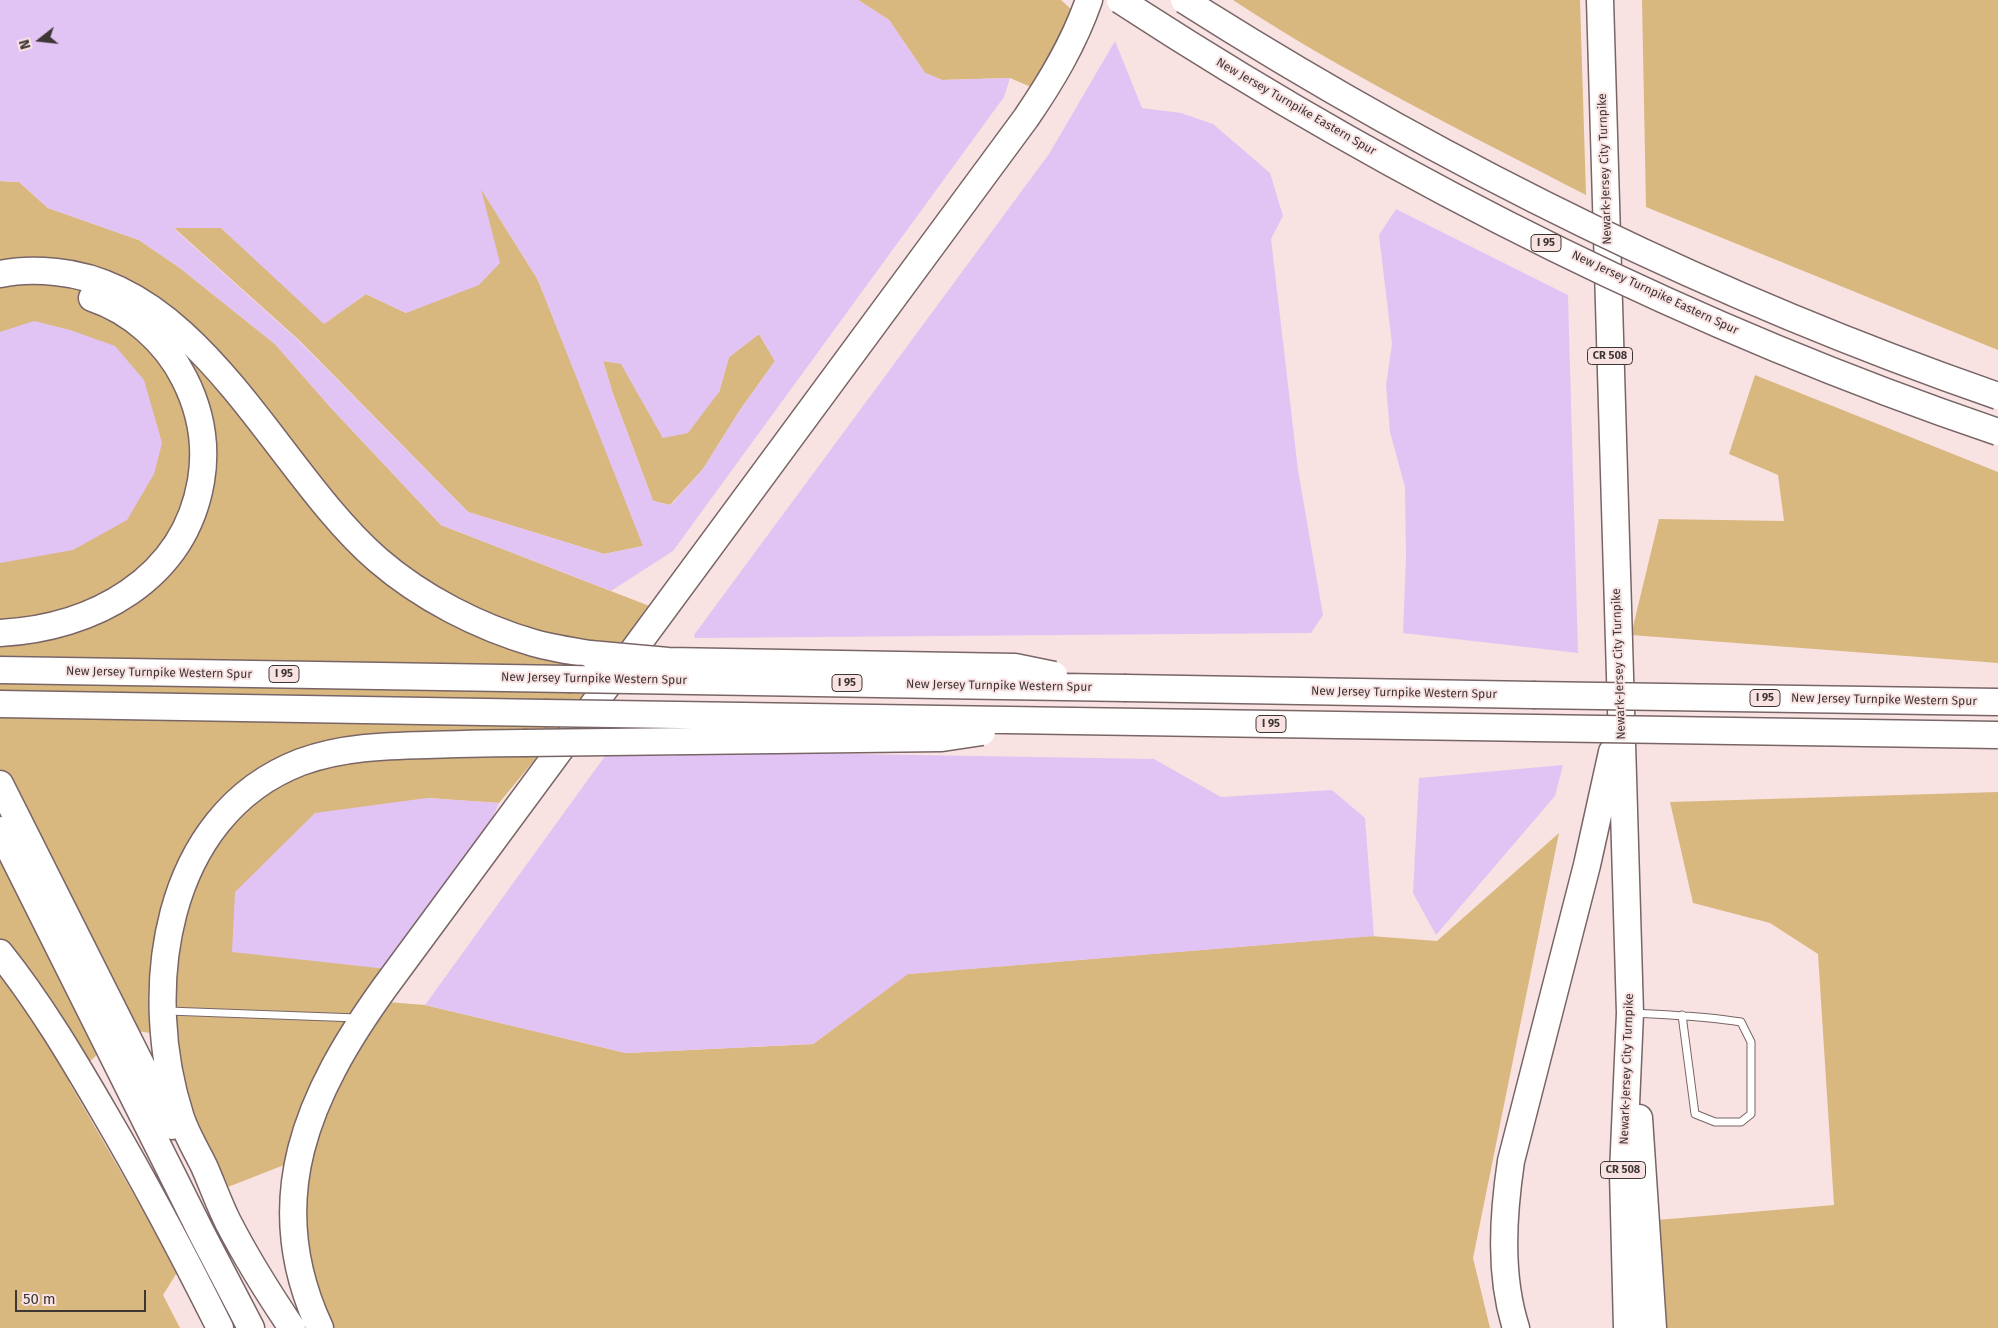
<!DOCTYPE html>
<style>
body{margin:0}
#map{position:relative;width:1998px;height:1328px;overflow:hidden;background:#f9e2e2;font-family:"Fira Sans",sans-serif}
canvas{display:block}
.north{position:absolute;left:15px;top:15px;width:50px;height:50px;-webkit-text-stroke:4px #f9e2e2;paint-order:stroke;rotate:254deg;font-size:14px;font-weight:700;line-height:20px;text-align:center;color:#3e3535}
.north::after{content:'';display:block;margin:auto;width:18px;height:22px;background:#3e3535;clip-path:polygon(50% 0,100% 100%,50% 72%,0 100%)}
.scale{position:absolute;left:15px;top:1290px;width:131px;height:22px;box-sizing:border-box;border:2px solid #3e3535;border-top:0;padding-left:6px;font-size:15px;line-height:18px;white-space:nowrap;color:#3e3535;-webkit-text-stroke:4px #f9e2e2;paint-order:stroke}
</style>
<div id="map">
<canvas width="1998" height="1328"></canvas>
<div class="north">N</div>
<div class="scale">50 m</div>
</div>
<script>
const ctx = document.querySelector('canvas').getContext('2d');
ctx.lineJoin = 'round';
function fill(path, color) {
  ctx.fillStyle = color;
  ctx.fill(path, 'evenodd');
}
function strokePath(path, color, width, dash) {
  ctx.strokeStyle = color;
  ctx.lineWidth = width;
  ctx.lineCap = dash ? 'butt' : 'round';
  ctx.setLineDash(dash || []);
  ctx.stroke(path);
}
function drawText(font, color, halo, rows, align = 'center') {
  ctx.font = font + ' "Fira Sans",sans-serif';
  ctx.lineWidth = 4;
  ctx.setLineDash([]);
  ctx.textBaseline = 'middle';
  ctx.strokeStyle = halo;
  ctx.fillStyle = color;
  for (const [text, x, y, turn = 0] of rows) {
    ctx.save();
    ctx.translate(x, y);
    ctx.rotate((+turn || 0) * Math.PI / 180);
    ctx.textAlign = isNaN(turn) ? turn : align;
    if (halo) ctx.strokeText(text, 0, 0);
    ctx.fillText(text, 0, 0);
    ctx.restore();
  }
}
fill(new Path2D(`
 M858,0H1061L1072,10L1052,57L1031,87L1010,78L942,80L925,73L889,20Z
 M1233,0H1580L1586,195C1466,133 1345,74 1233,0Z
 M1642,0H1998V350L1646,207Z
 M0,181L19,182L48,208L139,240L180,268L275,344L332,409L441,525L652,607L532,763L499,803L427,798L387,969L375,1001L425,1005L626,1053L813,1044L907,974L1370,936L1437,941L1559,833L1473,1258L1490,1328H320L313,1313L297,1160L215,1192L164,1035L123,1029L69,1082L178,1271L163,1295L180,1328H0Z
 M480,187L538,280L644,546L604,554L468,512L300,341L173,227L221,228L325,323L366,294L406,313Z
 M759,334L775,361L740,410L703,469L670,505L653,501L613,394L603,361L621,363L663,438L719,392L729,357Z
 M1755,375L1998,472V663L1631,635L1659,519L1784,521L1778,475L1729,454Z
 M1998,792V1328H1665L1645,1221L1834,1205L1818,954L1770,923L1693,903L1670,802Z`), '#d9b880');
fill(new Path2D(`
 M0,0H858L889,20L925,73L942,80L1010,78L1004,97L673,551L611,591L441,525L332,409L275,344L180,268L139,240L48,208L19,182L0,181ZM481,189L538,280L643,546L604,554L468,512L299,341L173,228H221L324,324L366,294L406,313L479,285L500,263ZM759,334L775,361L740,410L703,469L671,505L653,501L613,394L603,361L621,364L663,438L688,433L719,392L729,357Z
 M1115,41L1142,108L1181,113L1213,124L1270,173L1283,216L1271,239L1298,470L1323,615L1311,633L695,638L694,635L1049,154Z
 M1396,209L1568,295L1578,653L1403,633L1406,558L1405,487L1390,432L1386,385L1392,344L1379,235Z
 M34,321L70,330L115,346L144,380L162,443L154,474L127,520L73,550L0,563V332Z
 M678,751L1154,759L1221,797L1332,790L1365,818L1374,936L908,974L813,1044L626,1053L425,1005L605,756H677Z
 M1563,765L1555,796L1436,935L1413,893L1419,778Z
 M427,798L499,803L491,821L387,969L232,952L235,892L315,813Z`), '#e2c4f4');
const lane = new Path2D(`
 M168,1011L357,1018
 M1635,1013C1671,1015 1706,1016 1741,1022L1751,1042V1114L1741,1122H1715L1695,1114L1682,1015`);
const highway = new Path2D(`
 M1600,0L1630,1013L1623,1173L1627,1328
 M0,274C18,270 38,270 56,272C203,286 277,473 378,560C422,598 479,627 534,643C552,648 571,651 590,654
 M0,633C93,628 184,580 201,481C207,445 201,411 184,378C166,342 131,311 92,298
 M0,670L568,679
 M1126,688L1533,695
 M0,704L545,713
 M0,784L172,1126
 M0,830L202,1234L251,1328
 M0,953C40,1003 73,1059 105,1114C146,1184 184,1256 220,1328
 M1639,1118L1653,1328
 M292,1328C269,1294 247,1259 228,1222C219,1204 212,1184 204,1166C196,1150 187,1135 181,1118C140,993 162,815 301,762C342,747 384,746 427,745C459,744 491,743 524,743
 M320,1328C260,1200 308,1094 385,987L1026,118C1052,80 1074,43 1089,0
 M1516,1328C1499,1275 1503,1215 1511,1161L1587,865L1612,752`);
strokePath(lane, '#796566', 9);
strokePath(highway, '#796566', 29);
strokePath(lane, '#fff', 7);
strokePath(highway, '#fff', 26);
const highwayBridge = new Path2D(`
 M1120,0C1393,178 1689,327 1998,432
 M1184,0C1439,162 1712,297 1998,396
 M590,654L668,661L1015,667L1054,675
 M568,679L1126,688
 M1533,695L1998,702
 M545,713L1998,735
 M524,743L942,738L982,732`);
strokePath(highwayBridge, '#796566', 29, []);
strokePath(highwayBridge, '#fff', 26);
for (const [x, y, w] of [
 [1546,243,30],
 [1610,356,45],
 [284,674,30],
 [847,683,30],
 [1765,698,30],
 [1271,724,30],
 [1623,1170,45]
]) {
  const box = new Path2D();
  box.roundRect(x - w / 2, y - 8.5, w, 17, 4);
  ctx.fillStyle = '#f9e2e2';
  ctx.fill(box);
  strokePath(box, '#3e3535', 1);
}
drawText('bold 11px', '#3e3535', null, [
 ["I 95",1546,243],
 ["CR 508",1610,356],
 ["I 95",284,674],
 ["I 95",847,683],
 ["I 95",1765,698],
 ["I 95",1271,724],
 ["CR 508",1623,1170]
]);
drawText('12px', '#3e3535', '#f9e2e2', [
 ["New Jersey Turnpike Eastern Spur",1296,107,30],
 ["Newark-Jersey City Turnpike",1605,169,-92],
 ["New Jersey Turnpike Eastern Spur",1655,293,25],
 ["Newark-Jersey City Turnpike",1619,664,-92],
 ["New Jersey Turnpike Western Spur",159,673,1],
 ["New Jersey Turnpike Western Spur",594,679,1],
 ["New Jersey Turnpike Western Spur",999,686,1],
 ["New Jersey Turnpike Western Spur",1404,693,1],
 ["New Jersey Turnpike Western Spur",1884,700,1],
 ["Newark-Jersey City Turnpike",1627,1069,-88]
]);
</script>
